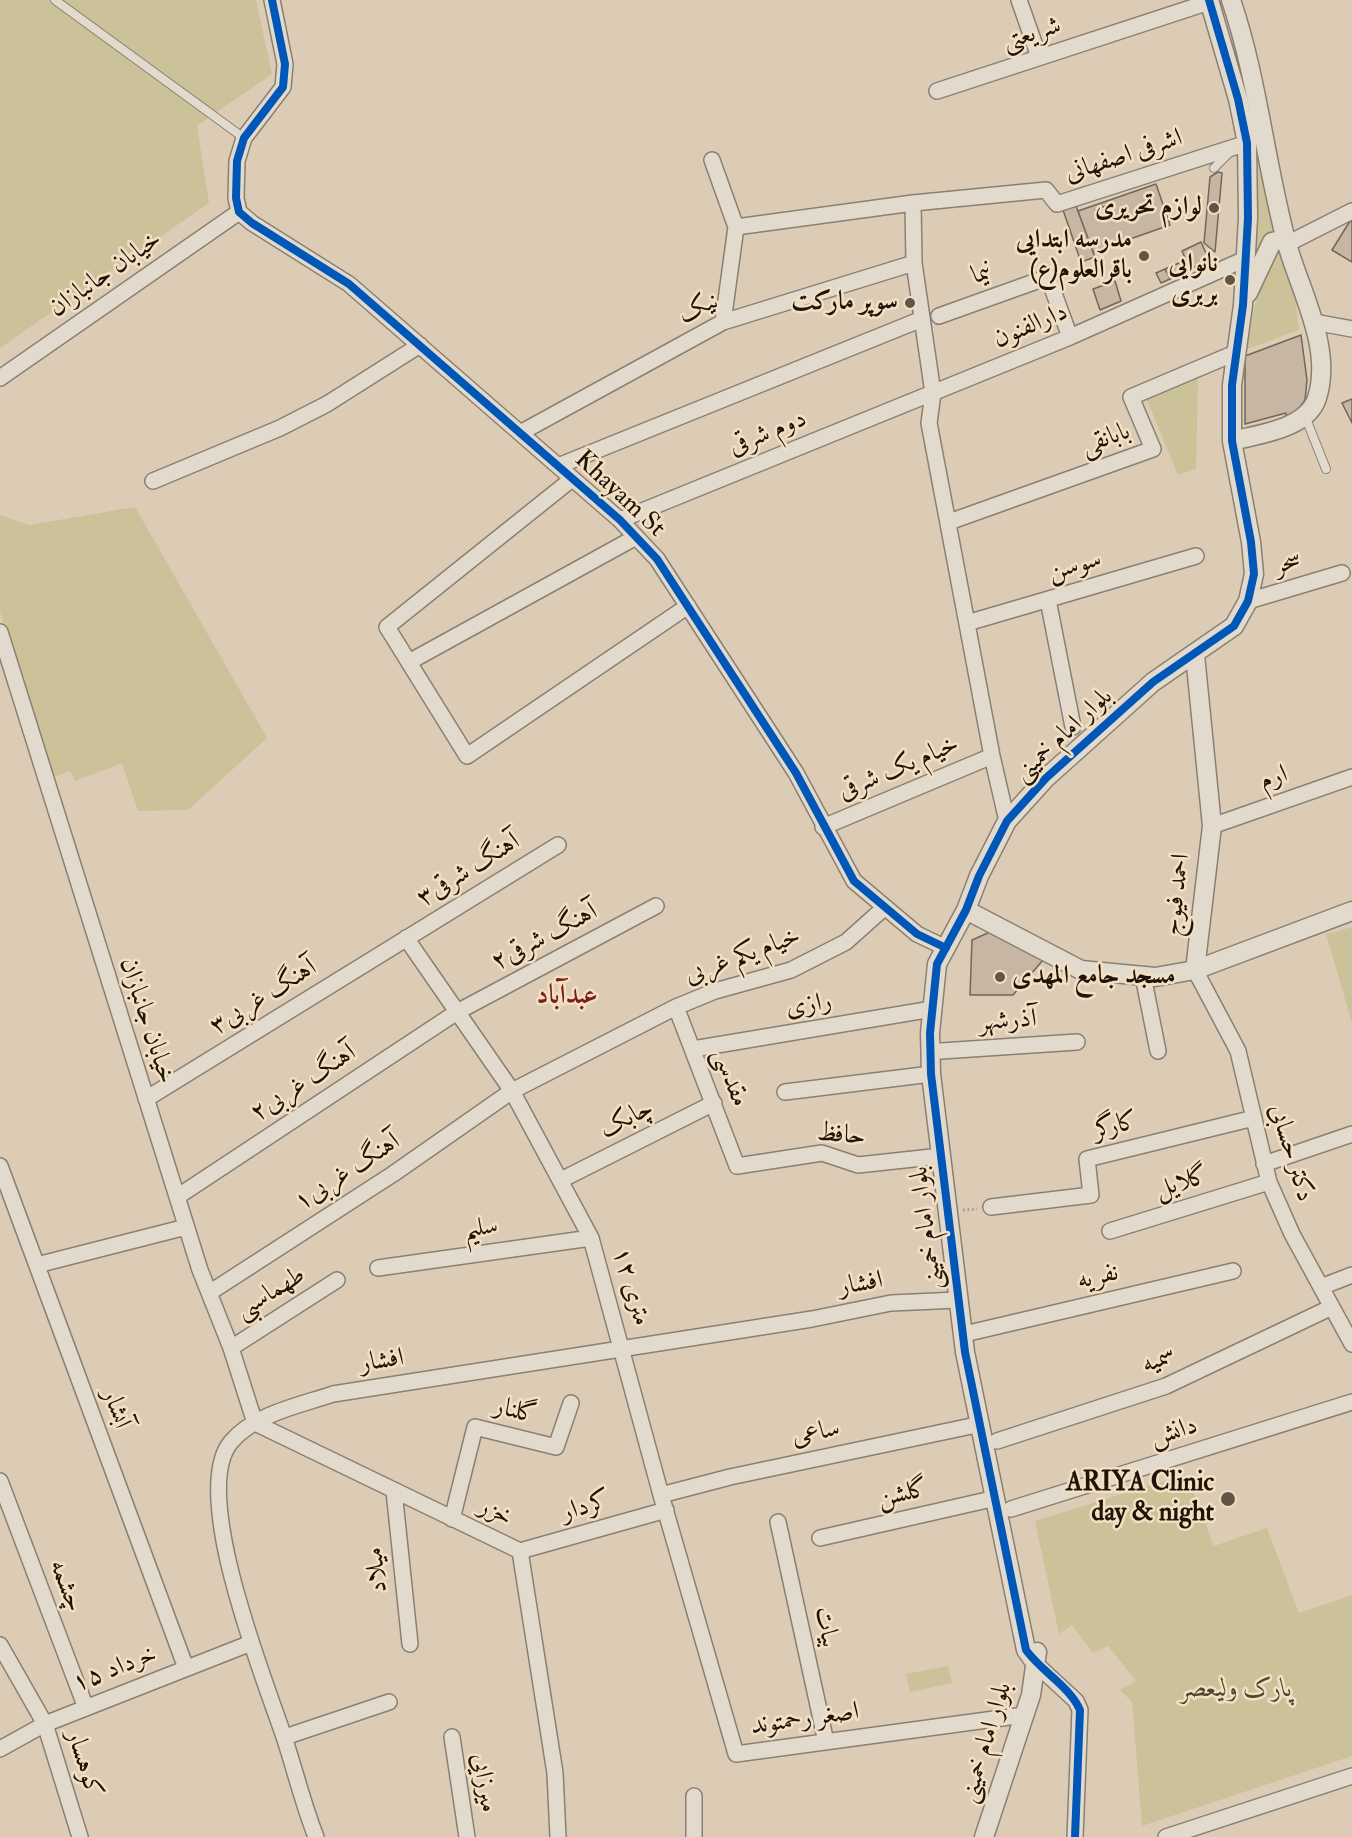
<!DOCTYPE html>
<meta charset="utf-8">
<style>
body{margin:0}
canvas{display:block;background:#ddccb5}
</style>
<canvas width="1352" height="1837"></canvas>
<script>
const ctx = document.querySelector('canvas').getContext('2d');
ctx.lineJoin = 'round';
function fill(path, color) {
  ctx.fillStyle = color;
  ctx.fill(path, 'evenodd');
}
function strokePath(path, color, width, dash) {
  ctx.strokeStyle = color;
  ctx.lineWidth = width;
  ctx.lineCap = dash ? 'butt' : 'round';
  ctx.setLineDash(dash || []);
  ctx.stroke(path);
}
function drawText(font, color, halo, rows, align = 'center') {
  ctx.font = font + ' "IM FELL Double Pica",Amiri,serif';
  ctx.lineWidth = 5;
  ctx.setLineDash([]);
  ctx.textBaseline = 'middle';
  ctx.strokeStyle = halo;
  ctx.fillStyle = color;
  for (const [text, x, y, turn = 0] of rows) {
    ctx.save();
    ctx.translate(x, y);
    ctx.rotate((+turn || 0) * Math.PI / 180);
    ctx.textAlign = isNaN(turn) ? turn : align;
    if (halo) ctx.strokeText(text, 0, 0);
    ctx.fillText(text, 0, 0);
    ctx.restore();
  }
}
fill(new Path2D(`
 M0,0H256L272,74L197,126L209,203L0,348Z
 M1257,137L1277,235L1254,266L1258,187Z
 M1281,248L1295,294L1299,330L1245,350C1252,315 1260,283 1272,251Z
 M1198,378L1196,469L1178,475L1146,398Z
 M135,507L267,738L188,810L138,811L122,763L75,781L70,771L51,778L0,612V515L29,525Z
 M1352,927V1023L1326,934Z
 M1186,1474L1214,1546L1267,1528L1299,1613L1352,1595V1756L1142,1826L1132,1702L1120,1690L1136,1681L1108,1646L1093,1653L1072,1625L1059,1634L1035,1521Z
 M948,1666L952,1683L910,1692L906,1674Z`), '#cbc29a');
const building = new Path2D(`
 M1218,172L1222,173L1215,252L1204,243L1210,177Z
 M1156,184L1170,225L1093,252L1078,211Z
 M1076,206L1095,257L1081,262L1063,210Z
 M1106,206L1109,214L1098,218L1095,210Z
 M1350,221L1352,222V262L1332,250Z
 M1201,242L1209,260L1190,269L1182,251Z
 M1186,260L1190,269L1170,279L1165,269Z
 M1165,269L1170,279L1161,283L1156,273Z
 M1115,281L1121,301L1100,310L1093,289Z
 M1301,335L1307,380L1305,400L1297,411L1286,418V413L1245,424V356Z
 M1352,399V423L1342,403Z
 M990,932L1043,960L1013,995H970L972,940Z`);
fill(building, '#c8b6a4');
strokePath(building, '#70675a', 1.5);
const service = new Path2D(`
 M55,0L244,138
 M1214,168L1230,152
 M1305,416L1326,469`);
const minor = new Path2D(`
 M272,0L285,64L283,87L244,138L237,161L236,198L239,212L252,223L349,284L620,520L657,559L796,773L854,881L917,934L946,948
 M1019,0L1039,57
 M937,91L1209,2
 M712,160L736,227L723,322
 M913,203L914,263L933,393L929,423L992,756L1007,821
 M736,227L913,203L1046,190L1057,204L1247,143
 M1287,244L1352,211
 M939,316L1048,277L1070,337
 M1314,322L1352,329
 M0,378L239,212
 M520,433L723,322L914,263
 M558,466L922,319
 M572,479L387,627L467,756L688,606
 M153,481L280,428L327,404L420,345
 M620,520L1070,337L1245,259
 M949,522L1153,449L1131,397L1235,353
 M1048,600L1073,727
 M1248,601L1342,573
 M967,623L1196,556
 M0,632L200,1270L231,1348L255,1423
 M409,662L636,537
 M1212,826L1352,777
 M823,827L992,756
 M406,938L512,1091L591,1238L661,1495L736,1754L1024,1715
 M1195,970L1238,1051L1269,1182L1292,1234L1352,1344
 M1143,976L1158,1051
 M676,1007L737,1166L822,1153L858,1165L941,1156
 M693,1049L932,1009
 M941,1051L1077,1042
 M785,1092L931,1074
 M146,1099L558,845
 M1264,1164L1352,1134
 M0,1166L186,1668
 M561,1180L714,1103
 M177,1197L457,1012L656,906
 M991,1207L1091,1195L1087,1159L1254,1118
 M1110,1231L1269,1182
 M37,1265L186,1227
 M378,1268L591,1238
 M1321,1287L1352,1275
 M209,1293L393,1174L512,1091L676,1007L715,991L791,970L846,942L884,908
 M973,1332L1233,1271
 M231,1348L337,1280
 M255,1423L520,1551L555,1773L558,1837
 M997,1441L1166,1386L1332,1307
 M0,1481L86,1708
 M394,1491L410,1644
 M661,1495L730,1477L981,1424
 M1011,1509L1352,1402
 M452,1519L475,1427L556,1447L571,1403
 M778,1522L826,1742
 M820,1538L996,1498
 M520,1551L666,1510
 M0,1645L45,1724L80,1837
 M1036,1664L1076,1701L1080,1710L1075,1837
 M285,1737L389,1702
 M452,1737L467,1837
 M0,1749L45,1724L251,1643
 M694,1796V1837
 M316,1837C303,1804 295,1770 284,1737C265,1680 189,1492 231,1442C254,1414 301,1405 333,1394L812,1319L891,1303L958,1300
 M1166,1837L1352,1776`);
const tertiary = new Path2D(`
 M1231,0C1258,79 1265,163 1287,244C1300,291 1333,348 1317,398C1307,429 1259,434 1232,441
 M1248,293L1272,242L1281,240L1287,244
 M1195,655L1212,826L1195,970
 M966,910L1081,970L1155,977L1195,970L1352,911
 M1036,1664L1026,1650L965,1352L931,1074L930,1033L937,964L966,910L979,876L1007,821L1046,778L1153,682L1234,626L1248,601L1254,574L1251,542L1232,441V385L1243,305L1248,218L1247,143L1238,99L1209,0
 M984,1837L1031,1695L1037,1652`);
strokePath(service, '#8a8072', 10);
strokePath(minor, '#8a8072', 18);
strokePath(tertiary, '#8a8072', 21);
strokePath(new Path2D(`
 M963,1210L977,1209`), '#9d968c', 3, [1.5, 3]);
strokePath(service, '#e3dace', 8);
strokePath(minor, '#e3dace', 15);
strokePath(tertiary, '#e3dace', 18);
strokePath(new Path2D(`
 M272,0L285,64L283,87L244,138L237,161L236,198L239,212L252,223L349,284L620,520L657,559L796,773L854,881L917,934L946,948
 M1075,1837L1080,1710C1070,1687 1041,1671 1026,1650L965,1352L931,1074L930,1033L937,964L966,910L979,876L1007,821L1046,778L1153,682L1234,626L1248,601L1254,574L1251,542L1232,441V385L1243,305L1248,218L1247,143L1238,99L1209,0`), '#0057b8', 8);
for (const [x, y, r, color] of [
 [1214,208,6,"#615545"],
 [1144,256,6,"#615545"],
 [1230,280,6,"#615545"],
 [910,303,6,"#615545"],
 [1000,977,6,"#615545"],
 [1228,1499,8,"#615545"]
]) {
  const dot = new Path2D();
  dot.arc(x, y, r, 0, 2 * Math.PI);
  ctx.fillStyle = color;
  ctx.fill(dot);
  strokePath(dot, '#f3e0c4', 2);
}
drawText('26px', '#1e1509', '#f3e0c4', [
 ["شریعتی",1032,35,-18],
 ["اشرفی اصفهانی",1124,157,-18],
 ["خیابان جانبازان",106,275,-35],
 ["نیما",982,275,-20],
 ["نیک",699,309,-26],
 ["دارالفنون",1031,327,-23],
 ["دوم شرقی",768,434,-22],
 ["بابانقی",1106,440,-20],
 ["Khayam St",619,495,43],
 ["سحر",1288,564,-17],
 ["سوسن",1075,567,-16],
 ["بلوار امام خمینی",1064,736,-43],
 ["خیام یک شرقی",899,769,-23],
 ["ارم",1274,779,-19],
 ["آهنگ شرقی۳",469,871,-32],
 ["احمد فیوج",1178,895,-83],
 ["آهنگ شرقی۲",545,938,-28],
 ["خیام یکم غربی",743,957,-20],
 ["آهنگ غربی۳",264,998,-32],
 ["رازی",809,1006,-9],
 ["خیابان جانبازان",146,1021,72],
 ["آذرشهر",1008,1022,-4],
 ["مقدسی",729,1078,69],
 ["آهنگ غربی۲",304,1084,-33],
 ["چابک",627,1120,-27],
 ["کارگر",1116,1127,-14],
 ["حافظ",841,1136,5],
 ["دکتر حسابی",1290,1153,73],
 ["آهنگ غربی۱",348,1173,-33],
 ["گلایل",1182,1184,-17],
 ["بلوار امام خمینی",928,1228,-97],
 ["سلیم",481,1229,-8],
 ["نفریه",1098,1278,-13],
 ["افشار",861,1285,-10],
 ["۱۲ متری",630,1287,74],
 ["طهماسبی",271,1294,-32],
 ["سمیه",1159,1361,-22],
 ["افشار",382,1362,-9],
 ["آبشار",115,1409,70],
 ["گلنار",515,1412,14],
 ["دانش",1174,1433,-17],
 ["ساعی",816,1434,-12],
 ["گلشن",903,1495,-13],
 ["کردار",586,1508,-16],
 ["خزر",495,1513,25],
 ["میلاد",378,1570,-96],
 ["چشمه",65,1586,69],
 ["بیات",825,1627,78],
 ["۱۵ خرداد",115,1670,-21],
 ["اصغر رحمتوند",805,1720,-8],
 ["بلوار امام خمینی",987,1743,-73],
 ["کوهسار",83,1764,73],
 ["میرزایی",483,1783,81]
]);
drawText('bold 26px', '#1e1509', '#f3e0c4', [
 ["لوازم تحریری",1202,208],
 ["مدرسه ابتدایی",1132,241],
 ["باقرالعلوم(ع)",1132,271],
 ["نانوایی",1218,265],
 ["بربری",1218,295],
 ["سوپر مارکت",898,303],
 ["مسجد جامع المهدی",1012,977,"left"],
 ["ARIYA Clinic",1214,1484],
 ["day & night",1214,1514]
], 'right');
drawText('italic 26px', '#4d472e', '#f3e0c4', [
 ["پارک ولیعصر",1236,1690]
]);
drawText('bold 27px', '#7a1f14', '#f3e0c4', [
 ["عبدآباد",567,997]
]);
</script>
